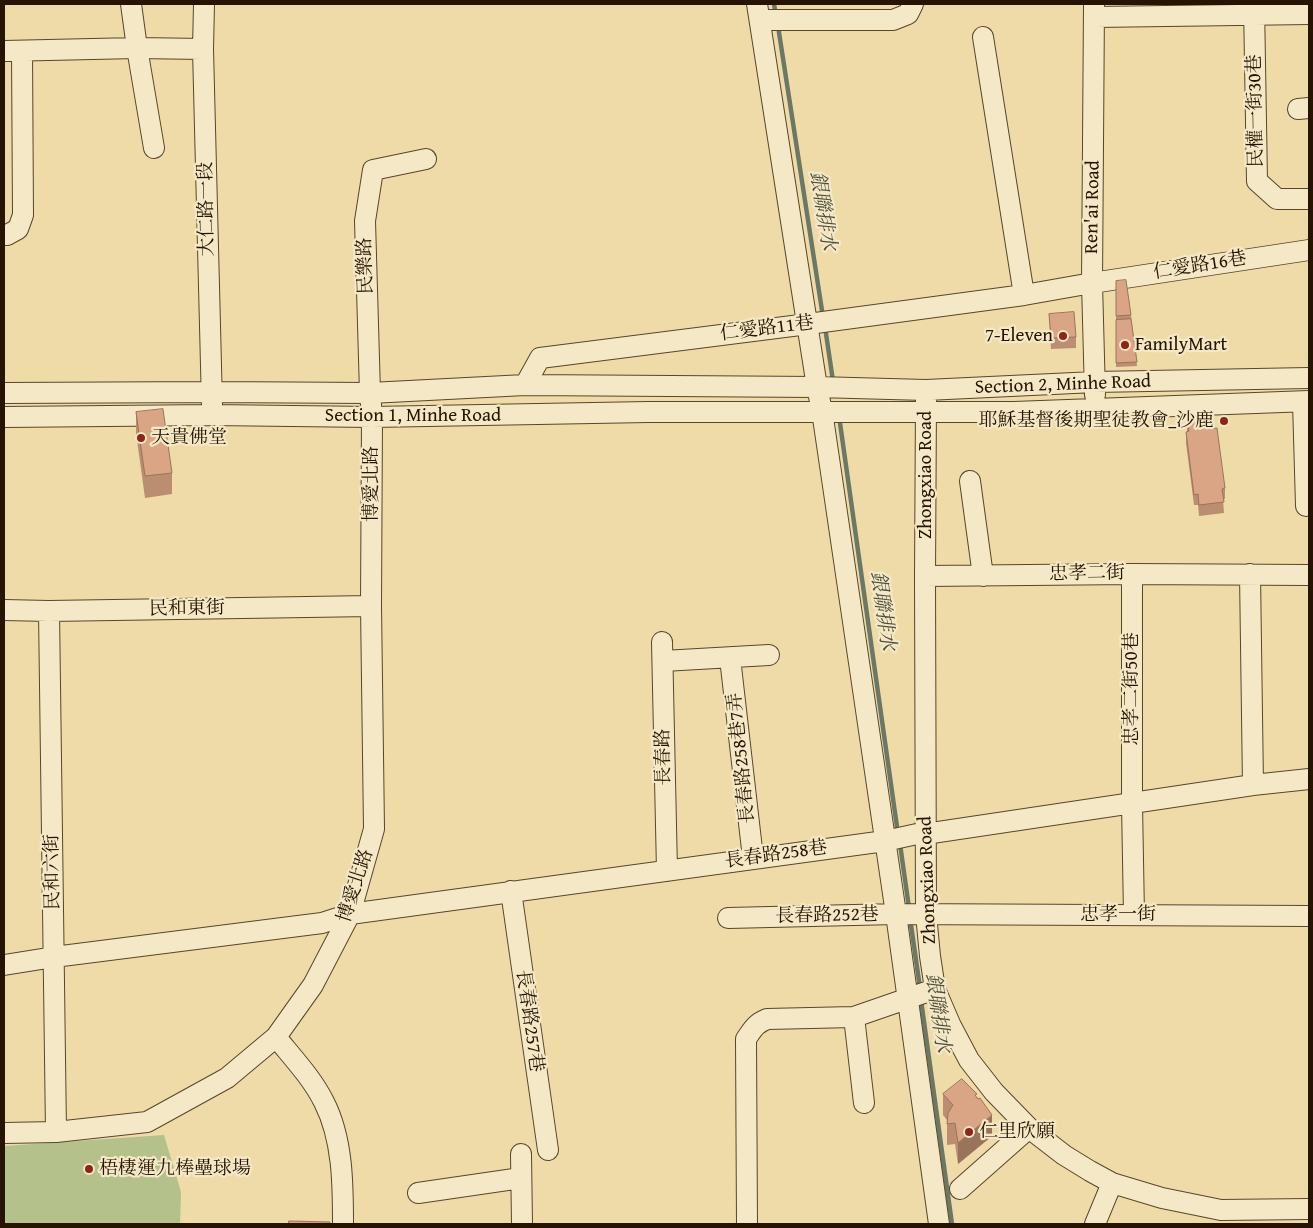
<!DOCTYPE html>
<meta charset="utf-8">
<style>
body{margin:0}
#map{position:relative;width:1313px;height:1228px;overflow:hidden;background:#eedba8;font-family:"Gentium Book Plus",serif}
canvas{display:block}
.frame{position:absolute;inset:0;border:5px solid #261400;pointer-events:none}
</style>
<div id="map">
<canvas width="1313" height="1228"></canvas>
<div class="frame"></div>
</div>
<script>
const ctx = document.querySelector('canvas').getContext('2d');
ctx.lineJoin = 'round';
function fill(path, color) {
  ctx.fillStyle = color;
  ctx.fill(path, 'evenodd');
}
function strokePath(path, color, width, dash) {
  ctx.strokeStyle = color;
  ctx.lineWidth = width;
  ctx.lineCap = dash ? 'butt' : 'round';
  ctx.setLineDash(dash || []);
  ctx.stroke(path);
}
function drawText(font, color, halo, rows, align = 'center') {
  ctx.font = font + ' "Gentium Book Plus","Noto Serif TC",serif';
  ctx.lineWidth = 4.5;
  ctx.setLineDash([]);
  ctx.textBaseline = 'middle';
  ctx.strokeStyle = halo;
  ctx.fillStyle = color;
  for (const [text, x, y, turn = 0] of rows) {
    ctx.save();
    ctx.translate(x, y);
    ctx.rotate((+turn || 0) * Math.PI / 180);
    ctx.textAlign = isNaN(turn) ? turn : align;
    if (halo) ctx.strokeText(text, 0, 0);
    ctx.fillText(text, 0, 0);
    ctx.restore();
  }
}
fill(new Path2D(`
 M164,1135L181,1192L180,1224H4V1146Z`), '#b4c18b');
strokePath(new Path2D(`
 M774,4L776,16
 M778,26L823,317
 M825,327L833,381
 M839,416L898,834
 M900,844L909,908
 M910,918L920,988
 M921,1000L952,1224`), '#6b7866', 4.5);
const minor = new Path2D(`
 M131,4L137,48L154,148
 M204,4L203,49L212,405
 M757,4L817,387L822,411L896,914L939,1224
 M1094,4L1092,283L1095,395
 M1254,4L1257,181L1277,199H1309
 M1095,17L1309,14
 M760,20H893L908,14L913,4
 M983,37L1024,295
 M4,51L137,48L203,49
 M1298,109L1309,108
 M4,235H7L18,229L23,215L22,51
 M525,385L540,358L808,324L1024,295L1092,283L1309,250
 M4,393L211,392L370,393L525,385L817,387L926,390L1095,382L1309,378
 M926,400L925,576L926,914L930,956L935,989L951,1026L969,1060L994,1092L1029,1128L1064,1155L1090,1171L1112,1183L1162,1198L1221,1210L1309,1209
 M1303,402L1306,506
 M4,417L212,415L372,417L648,412H1014L1309,401
 M970,481L983,576
 M1132,574V804L1134,915
 M1250,574L1253,785
 M925,576L1132,574L1309,575
 M4,610L49,611L371,606
 M49,611L56,1132
 M662,642L667,871
 M730,658L753,858
 M663,661L769,655
 M511,891L548,1150
 M728,918L896,914L1309,916
 M4,965L54,957L322,923L350,914L885,841L917,834H925L1253,785L1309,779
 M854,1017L864,1103
 M276,1037C293,1058 312,1078 324,1102C343,1139 343,1185 343,1224
 M4,1133L56,1132L147,1122L227,1078L276,1037L313,985L350,914L374,829L371,606L372,417L370,393L365,221L373,170L426,159
 M521,1154L522,1224
 M960,1189L1029,1128
 M418,1193L521,1178
 M747,1224L746,1039C753,1029 755,1024 767,1019L854,1017L935,989
 M1095,1224L1112,1183`);
strokePath(minor, '#58462a', 22);
strokePath(minor, '#f4e8c6', 20);
fill(new Path2D(`
 M1116,281L1131,315L1137,366L1116,367Z
 M1049,314L1076,337V348L1051,349Z
 M136,412L172,473V494L145,498L136,433Z
 M1187,419L1208,429L1225,488V499H1223L1224,513L1199,516L1198,505H1194L1186,443V432H1187Z
 M943,1094L977,1097L992,1136L958,1164L955,1144L947,1145V1120L943,1115Z`), '#bb8e72');
fill(new Path2D(`
 M992,1115V1136L958,1164V1143Z`), '#99745c');
const building = new Path2D(`
 M1126,280L1131,315L1116,316V281Z
 M1074,312L1076,337L1051,338L1049,314Z
 M1131,319L1137,362L1116,363V320Z
 M163,409L172,473L145,476L136,412Z
 M1207,416L1208,429L1217,428L1225,488L1222,489L1224,502L1199,505L1198,494L1194,495L1186,432L1189,431L1187,419Z
 M962,1079L977,1094L975,1095L978,1099L980,1098L992,1115L958,1143L955,1123L947,1124L948,1113L953,1105L943,1094Z
 M289,1221L330,1222L329,1224H289Z`);
fill(building, '#daa584');
strokePath(building, '#99745c', 1);
for (const [x, y, r, color] of [
 [1063,336,5,"#8f2418"],
 [1125,345,5,"#8f2418"],
 [1224,421,5,"#8f2418"],
 [141,438,5,"#8f2418"],
 [969,1132,5,"#8f2418"],
 [89,1169,5,"#8f2418"]
]) {
  const dot = new Path2D();
  dot.arc(x, y, r, 0, 2 * Math.PI);
  ctx.fillStyle = color;
  ctx.fill(dot);
  strokePath(dot, '#f4e8c6', 2);
}
drawText('19px', '#261400', '#f4e8c6', [
 ["民權一街30巷",1256,111,-91],
 ["Ren'ai Road",1093,207,-89],
 ["大仁路一段",207,209,-91],
 ["民樂路",366,266,-92],
 ["仁愛路16巷",1200,266,-9],
 ["仁愛路11巷",767,329,-7],
 ["Section 2, Minhe Road",1063,385,-2],
 ["Section 1, Minhe Road",413,416],
 ["Zhongxiao Road",926,475,-90],
 ["博愛北路",372,484,-90],
 ["忠孝二街",1087,574,-1],
 ["民和東街",187,609,-1],
 ["忠孝二街50巷",1132,689,-90],
 ["長春路",664,757,-91],
 ["長春路258巷7弄",742,758,-96],
 ["長春路258巷",776,855,-8],
 ["民和六街",53,872,-91],
 ["Zhongxiao Road",928,880,-92],
 ["博愛北路",356,886,-72],
 ["忠孝一街",1118,915],
 ["長春路252巷",827,916,-1],
 ["長春路257巷",529,1021,82]
]);
drawText('19px', '#261400', '#f4e8c6', [
 ["7-Eleven",1053,336,"right"],
 ["FamilyMart",1135,345],
 ["耶穌基督後期聖徒教會_沙鹿",1214,421,"right"],
 ["天貴佛堂",151,438],
 ["仁里欣願",979,1132],
 ["梧棲運九棒壘球場",99,1169]
], 'left');
drawText('italic 20px', '#4e4e3c', '#f4e8c6', [
 ["銀聯排水",822,211,81],
 ["銀聯排水",882,611,82],
 ["銀聯排水",937,1013,82]
]);
</script>
